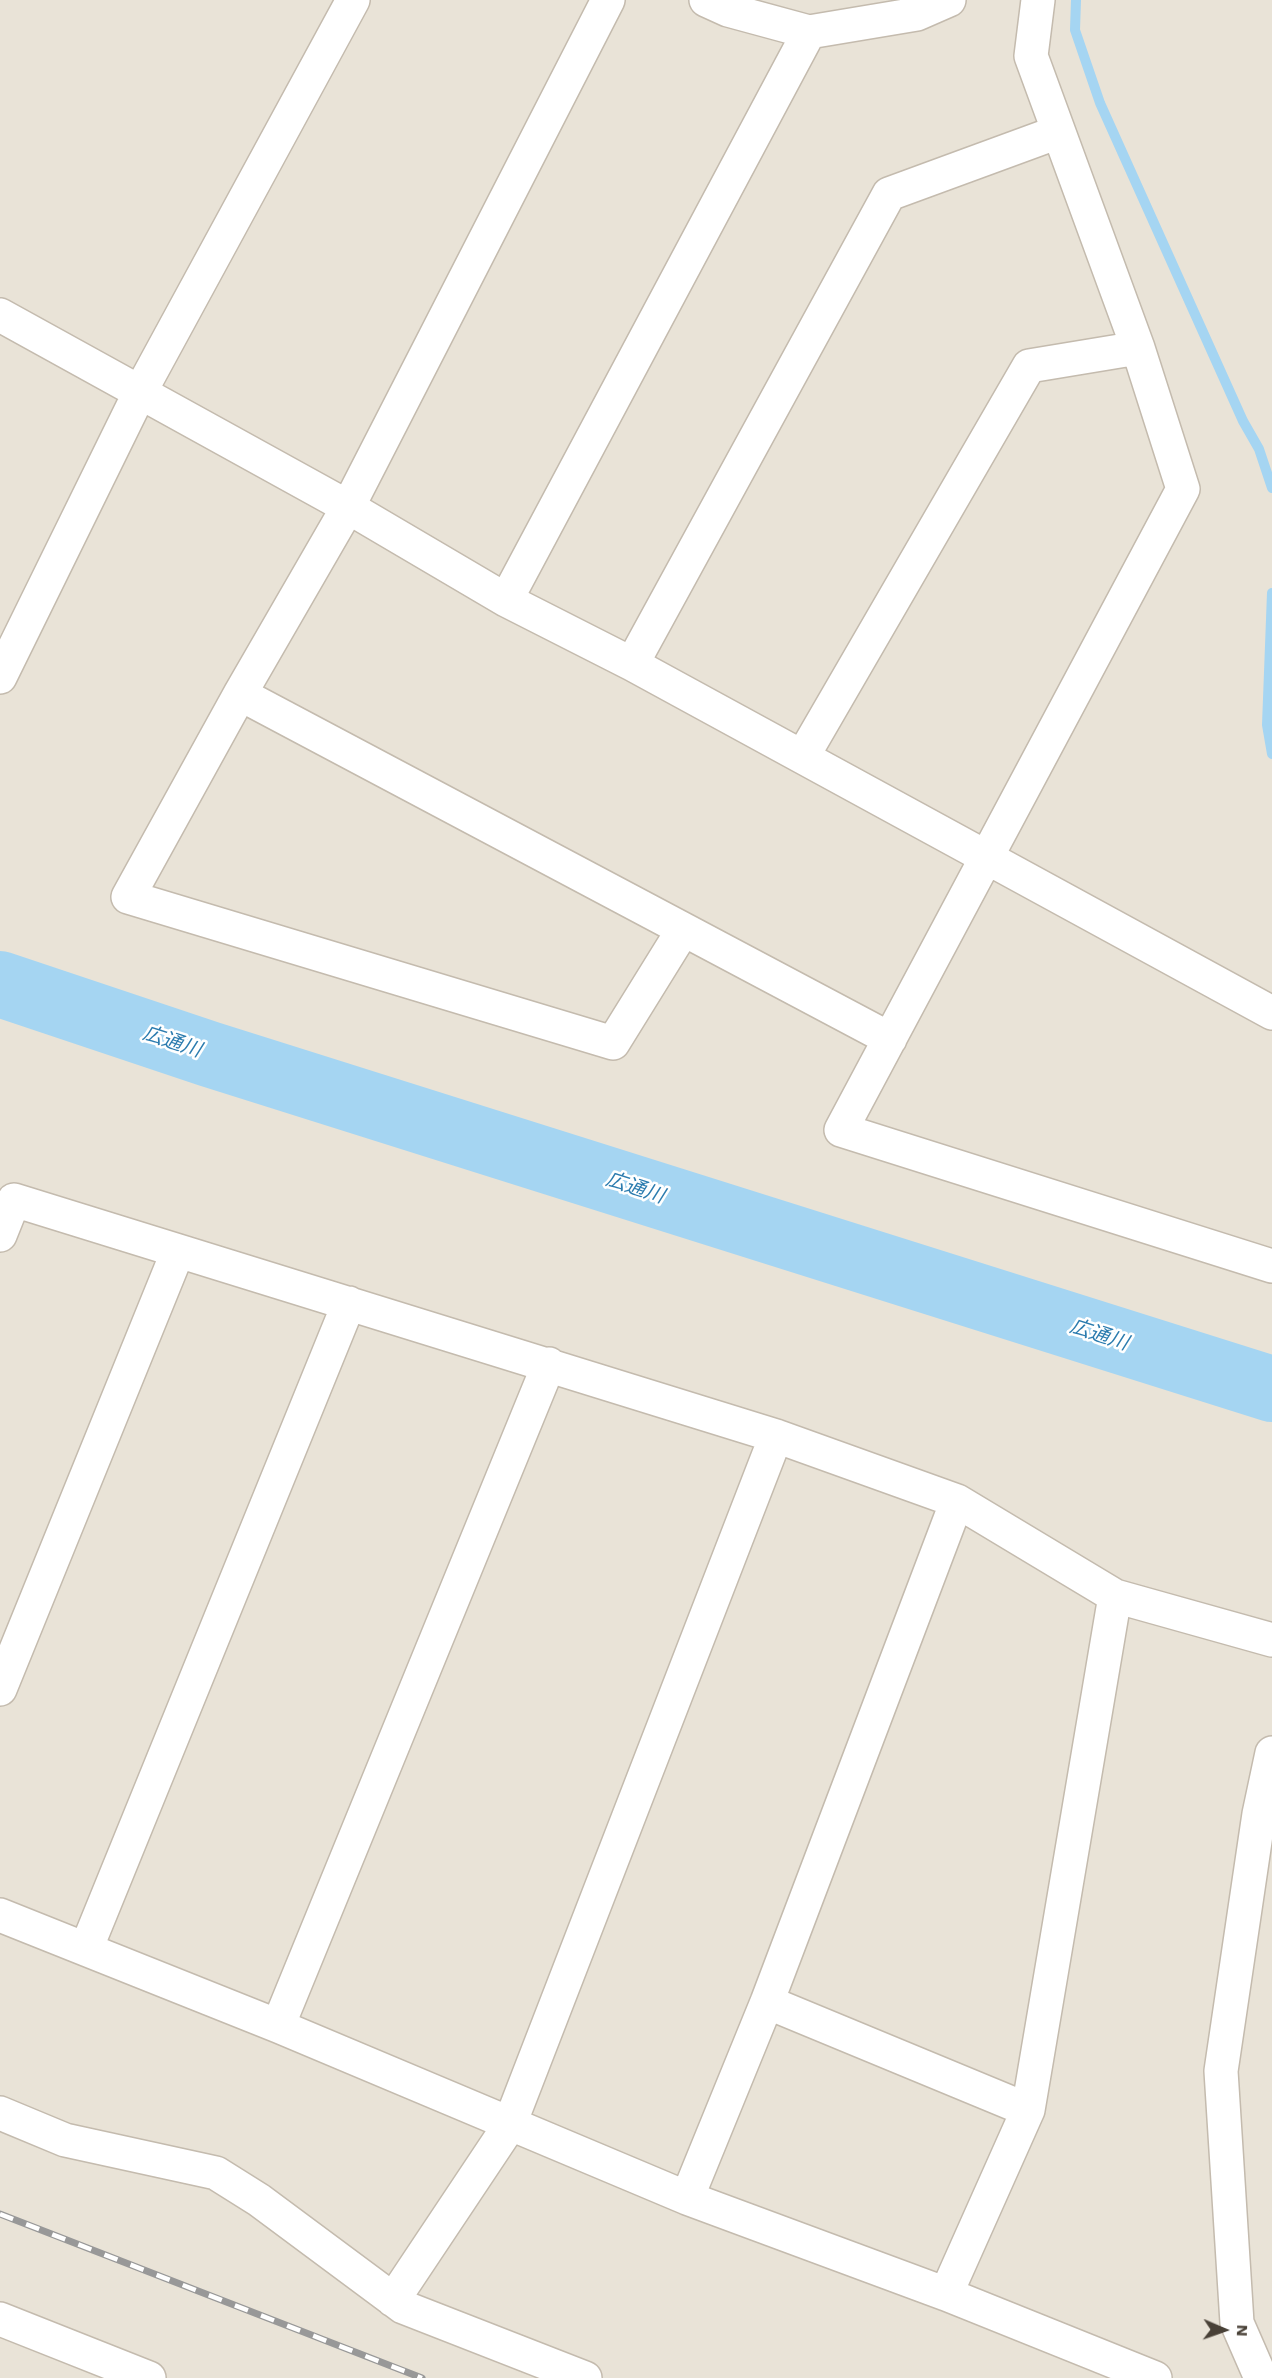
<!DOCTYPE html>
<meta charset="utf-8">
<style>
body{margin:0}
#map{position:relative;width:1272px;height:2378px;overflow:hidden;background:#f5f1e9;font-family:"Work Sans",sans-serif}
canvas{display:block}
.north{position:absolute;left:1194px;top:2300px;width:60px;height:60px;-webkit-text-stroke:4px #fff;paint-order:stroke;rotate:92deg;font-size:16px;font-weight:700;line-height:24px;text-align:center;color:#494137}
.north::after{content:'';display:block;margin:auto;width:21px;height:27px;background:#494137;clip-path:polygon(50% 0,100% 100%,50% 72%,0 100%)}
</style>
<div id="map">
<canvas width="1272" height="2378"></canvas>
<div class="north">N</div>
</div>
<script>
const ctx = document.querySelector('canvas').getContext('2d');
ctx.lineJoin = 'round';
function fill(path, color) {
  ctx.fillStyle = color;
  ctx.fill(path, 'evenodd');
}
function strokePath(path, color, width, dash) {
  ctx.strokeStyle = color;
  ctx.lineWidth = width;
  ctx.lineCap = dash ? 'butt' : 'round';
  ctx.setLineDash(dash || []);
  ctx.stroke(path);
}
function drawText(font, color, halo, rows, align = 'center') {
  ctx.font = font + ' "Work Sans","Noto Sans JP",sans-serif';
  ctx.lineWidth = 5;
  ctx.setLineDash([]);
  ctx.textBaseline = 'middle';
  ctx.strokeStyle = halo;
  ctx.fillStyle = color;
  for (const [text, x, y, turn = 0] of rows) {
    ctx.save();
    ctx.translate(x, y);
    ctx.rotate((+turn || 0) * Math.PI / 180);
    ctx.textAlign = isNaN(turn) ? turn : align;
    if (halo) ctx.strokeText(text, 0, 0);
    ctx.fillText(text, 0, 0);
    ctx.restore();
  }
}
fill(new Path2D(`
 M0,0H1272V2378H0Z`), '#e9e3d7');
strokePath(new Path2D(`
 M1076,0L1075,30L1100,103L1243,421L1259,449L1272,488
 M1272,593L1267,725L1272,754`), '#a5d5f2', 10);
strokePath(new Path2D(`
 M0,984L209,1054L1272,1389`), '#a5d5f2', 66);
const minor = new Path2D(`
 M608,0L348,507L240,694L128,897L613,1043L683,930
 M706,0L728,10L809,32L917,14L949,0
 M1038,0L1031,56L1138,348L1183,489L841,1130L1272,1266
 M0,315L348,507L506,600L632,664L1272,1013
 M506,600L809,32
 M632,664L889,194L1058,132
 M0,677L140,392L353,0
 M240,694L890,1039
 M803,756L1029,366L1138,348
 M0,1235L14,1200L776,1436L957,1501L1115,1596L1272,1640
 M0,1689L178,1251
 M0,1915L278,2026L687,2198L946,2294L1155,2378
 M86,1949L349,1303
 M767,2002L1028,2110
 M278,2026L549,1364
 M0,2113L65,2140L216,2173L259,2200L403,2307L585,2378
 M687,2198L767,2002L957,1501
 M946,2294L1028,2110L1115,1596
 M393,2300L509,2126L776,1436
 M0,2319L149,2378
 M1261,2378L1237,2323L1221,2071L1259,1814L1272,1753`);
strokePath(minor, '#c4bbae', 36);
strokePath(minor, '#fff', 33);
const rail = new Path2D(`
 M0,2214L422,2378`);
strokePath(rail, '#989898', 7);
strokePath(rail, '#fff', 4.5, [14]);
drawText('italic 20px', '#2c7caf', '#fff', [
 ["広通川",172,1042,18],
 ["広通川",635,1188,18],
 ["広通川",1099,1335,18]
]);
</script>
